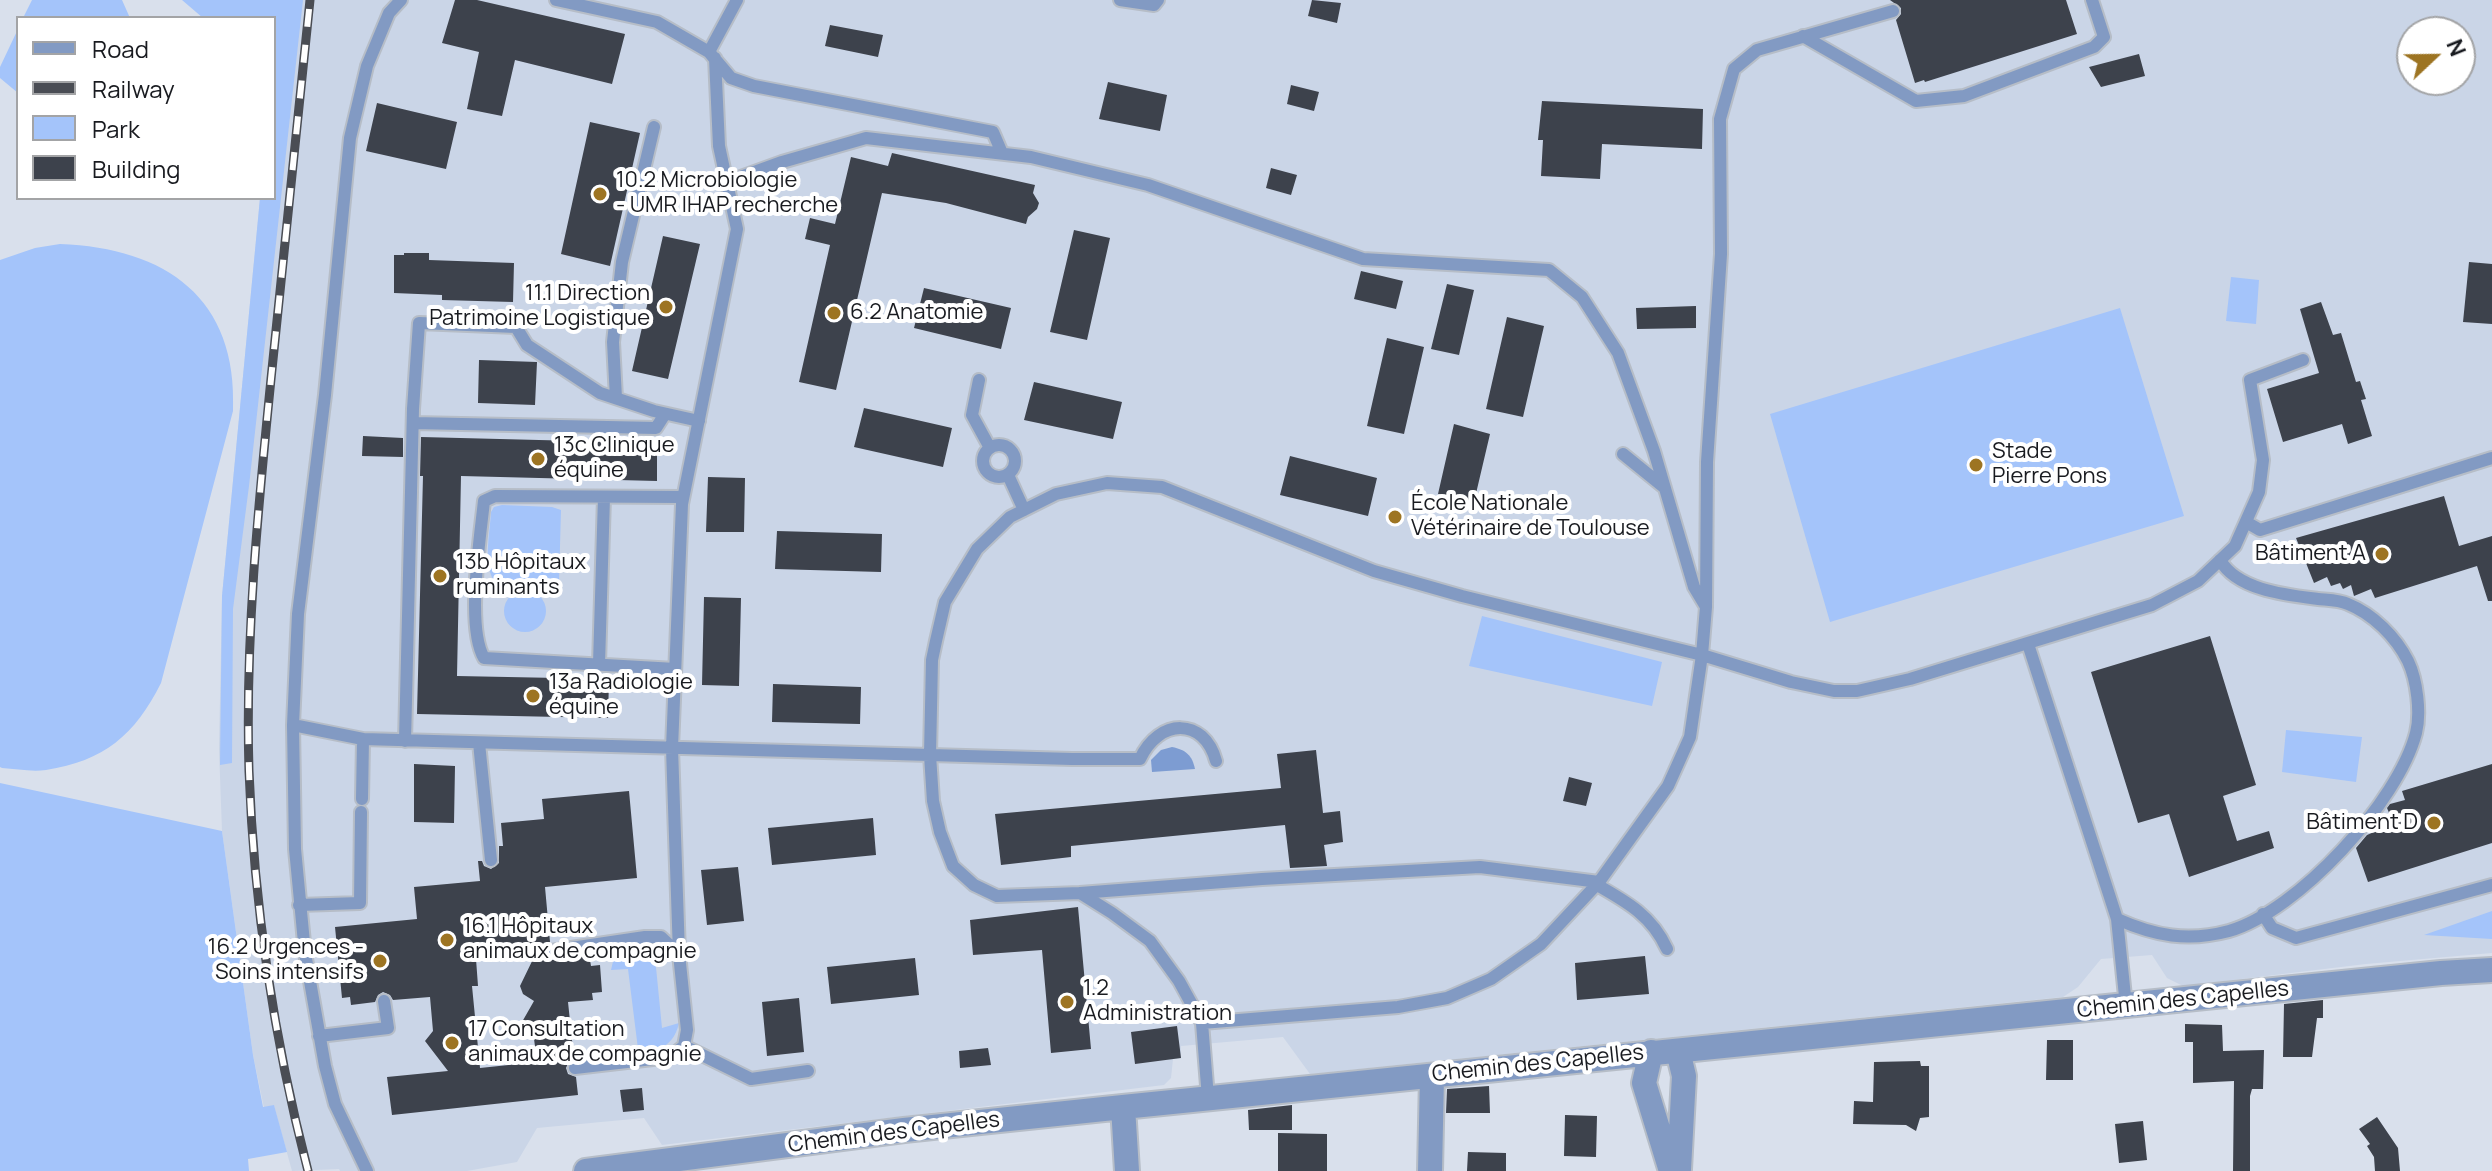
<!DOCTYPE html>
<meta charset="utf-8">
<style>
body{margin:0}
#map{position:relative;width:2492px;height:1171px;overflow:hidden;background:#d9e0ec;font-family:Manrope,sans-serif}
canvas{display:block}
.legend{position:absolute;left:16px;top:16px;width:260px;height:184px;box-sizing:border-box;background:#fff;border:2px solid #a3a4a6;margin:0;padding:10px 14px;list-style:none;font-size:24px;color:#191b20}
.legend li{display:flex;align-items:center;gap:16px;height:40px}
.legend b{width:40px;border:2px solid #a3a4a6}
.north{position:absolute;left:2396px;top:16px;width:80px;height:80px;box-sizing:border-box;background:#fff;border:2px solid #a3a4a6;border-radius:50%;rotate:68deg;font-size:22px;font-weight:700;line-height:32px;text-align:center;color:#191b20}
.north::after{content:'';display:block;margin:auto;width:28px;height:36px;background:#9d7422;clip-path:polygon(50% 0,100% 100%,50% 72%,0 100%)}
</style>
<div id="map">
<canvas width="2492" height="1171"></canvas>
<ul class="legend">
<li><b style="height:10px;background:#829ac3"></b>Road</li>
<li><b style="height:10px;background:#4a4d54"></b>Railway</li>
<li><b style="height:22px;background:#a4c4fa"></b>Park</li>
<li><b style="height:22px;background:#3d424c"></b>Building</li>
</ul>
<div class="north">N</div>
</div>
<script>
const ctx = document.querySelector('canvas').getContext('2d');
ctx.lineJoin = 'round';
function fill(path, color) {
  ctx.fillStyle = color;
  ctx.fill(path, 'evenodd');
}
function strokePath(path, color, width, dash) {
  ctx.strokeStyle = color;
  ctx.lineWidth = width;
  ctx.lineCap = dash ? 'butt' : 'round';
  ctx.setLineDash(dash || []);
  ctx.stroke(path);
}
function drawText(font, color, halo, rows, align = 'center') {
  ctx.font = font + ' Manrope,sans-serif';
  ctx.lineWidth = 8;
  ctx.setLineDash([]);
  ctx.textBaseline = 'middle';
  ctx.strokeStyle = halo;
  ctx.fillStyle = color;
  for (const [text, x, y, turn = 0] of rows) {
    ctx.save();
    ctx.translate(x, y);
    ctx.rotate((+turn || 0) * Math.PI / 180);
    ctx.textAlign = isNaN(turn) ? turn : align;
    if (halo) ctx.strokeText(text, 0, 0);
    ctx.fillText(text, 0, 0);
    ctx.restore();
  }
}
fill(new Path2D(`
 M284,0H2492V953L2366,964L2183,986L2167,978L2152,955L2101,959L2078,987L2063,997L1310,1074L1283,1037L1181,1046V1058L1173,1059L1171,1078L1164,1085L662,1145L644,1118L537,1128L517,1162L467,1171H340L339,1169L292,1171L274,1106L264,1108L253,1055L222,831L219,749L222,596L260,198H274V81ZM2412,32H2460V80H2412Z`), '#cad5e7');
fill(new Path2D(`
 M32,0H122L130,18H23Z
 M182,0H303L249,486L233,609L232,763L220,765L222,596L260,198H274V18H203Z
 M18,29V93L0,78V67Z
 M60,244C166,248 238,298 233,411L161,683C135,735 104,761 46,770C32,772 16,769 2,768L0,767V260L35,248Z
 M2231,277L2259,280L2256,324L2226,321Z
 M2120,308L2184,516L1830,622L1770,414Z
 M502,505L552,507L561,510L559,582L553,587H499C481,571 490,534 491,512L494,507Z
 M504 611a21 21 0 1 1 42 0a21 21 0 1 1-42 0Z
 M1482,616L1662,662L1652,706L1469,666Z
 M2286,730L2362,737L2356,782L2282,772Z
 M0,783L222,831L253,1055L263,1107L274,1105L287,1152L248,1159L249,1171H0Z
 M2492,911V939L2424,935Z
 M654,947L662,1028L679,1023C673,1050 653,1052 629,1055L623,1051L638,1049L628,969L611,970L615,953L624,949Z`), '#a4c4fa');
fill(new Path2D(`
 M1172,747C1186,750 1192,755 1195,769L1152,772L1151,760L1161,750Z`), '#7d9cd2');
fill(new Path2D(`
 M455,0H477L625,34L612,84L515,60L502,116L467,109L479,52L442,43Z
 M1312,0L1341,3L1337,23L1308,16Z
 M1890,0H2066L2077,34L1925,82L1924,80L1915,83L1896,20L1901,14V8Z
 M830,25L883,35L878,57L825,46Z
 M2139,54L2145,76L2101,87L2089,67Z
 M1108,82L1167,95L1160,131L1099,119Z
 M1291,85L1319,92L1314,111L1287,104Z
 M1542,101L1703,109L1702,149L1602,144L1600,179L1541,176L1543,140H1538Z
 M377,103L457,122L446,169L366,151Z
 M590,122L640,133L610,266L561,254Z
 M892,153L1035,185L1033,193L1039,203L1037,209L1028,217L1026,224L946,203L882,193L836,390L799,382L830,245L805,239L810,218L835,224L851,157L888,166Z
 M1271,168L1297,175L1291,195L1266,188Z
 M1074,230L1110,238L1087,340L1050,332Z
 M663,236L700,244L668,379L632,371Z
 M404,253H429V260L514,263L513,302L442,300V295L394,293V255H404Z
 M2469,262L2492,264V324L2463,322Z
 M1361,271L1403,281L1396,309L1354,299Z
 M1447,284L1474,290L1459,355L1431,349Z
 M924,288L1011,308L1001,349L914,328Z
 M2321,302L2333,335L2341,333L2356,382L2360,381L2366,399L2361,400L2372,436L2348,444L2342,424L2283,442L2267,389L2319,373L2300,309Z
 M1696,306V328L1637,329L1636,308Z
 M1507,317L1544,326L1523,417L1486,409Z
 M1387,338L1424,347L1404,434L1367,426Z
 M479,360L537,362L535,405L478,403Z
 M1034,382L1122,402L1113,439L1024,420Z
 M864,408L952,428L943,467L854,447Z
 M1454,424L1490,434L1474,502L1438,494Z
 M363,436L403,438V457L362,456Z
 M421,437L657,443V481L461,476L457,676L609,679L608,718L417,714L423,476H420Z
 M1290,456L1377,478L1368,516L1280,495Z
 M708,477L745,478L744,532H706Z
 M2444,496L2459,546L2492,536V601H2488L2477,566L2375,598L2371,589L2354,596L2351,585L2343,589L2340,583L2331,586L2327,577L2314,583L2296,538Z
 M777,531L882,534L881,572L775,569Z
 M704,597L741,598L739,686L702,685Z
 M2210,636L2256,785L2223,796L2237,841L2269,831L2274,848L2189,877L2169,814L2138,823L2091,672Z
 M773,684L861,687L860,724L772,722Z
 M1316,750L1323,813L1340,811L1343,842L1324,845L1327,866L1290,868L1285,825L1071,846V857L1001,865L995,814L1281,788L1277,754Z
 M414,764L455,766L454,823L414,822Z
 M2492,764V843L2368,882L2356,848L2367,835L2374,832L2373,828L2380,822V818L2390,815L2387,808L2390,804L2405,800L2402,791Z
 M1569,777L1592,783L1586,806L1563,801Z
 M629,791L637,878L545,887L550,942L543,947L544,956L552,960L589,954L591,966L600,965L602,992L592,993L593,1000L568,1002L574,1059L569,1061L566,1068L568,1074L576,1077L578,1095L392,1115L387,1077L448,1071L425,1041L433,1031L430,997L393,1000L390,995L383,992L378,995L375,1002L351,1005L350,997L342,998L335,927L417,919L414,887L480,881L478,861H482L484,866L491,869L499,863V846H503L501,823L544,819L542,799ZM536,953L520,986L523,994L534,1001L522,1022L533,1031L537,1062L480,1068L472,986H478L476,959Z
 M873,818L876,855L772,865L768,828Z
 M738,867L744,921L707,925L701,870Z
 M1078,907L1091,1049L1051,1053L1042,950L973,955L970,920Z
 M1645,956L1649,994L1577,1000L1575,963Z
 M915,958L919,995L831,1004L827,967Z
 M799,998L804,1052L767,1056L762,1002Z
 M2323,1000V1018H2317L2312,1057H2283L2284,1004Z
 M2185,1024L2222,1025L2223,1051L2264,1050L2263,1089H2252L2250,1096V1171H2233L2234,1081L2193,1083V1042H2185Z
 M1177,1026L1181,1058L1135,1064L1131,1032Z
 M2047,1040H2073V1080H2046Z
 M988,1048L991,1065L960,1068L959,1051Z
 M1920,1061L1921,1066H1929V1117L1920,1118L1916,1131L1906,1125L1853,1124L1854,1101L1873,1102L1874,1062Z
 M1489,1086L1490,1113H1446L1447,1089Z
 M642,1088L644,1110L623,1112L620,1090Z
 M1292,1105V1130H1249L1248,1110Z
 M1565,1115L1597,1116L1596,1157L1564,1156Z
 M2377,1117L2398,1148L2400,1171H2375L2374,1157L2367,1146L2370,1144L2359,1129Z
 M2143,1121L2147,1160L2119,1163L2115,1124Z
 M1278,1133L1327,1134V1171H1278Z
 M1468,1152L1506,1153V1171H1467Z`), '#3d424c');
const lane = new Path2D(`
 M556,0L657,22L709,52L731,78L754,86L993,132L1002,153
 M1120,0L1154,5L1158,0
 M1803,36L1916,101L1964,96L2094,47L2104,37L2092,0
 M709,52L737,0
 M727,182L782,162L866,138L1031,157L1148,185L1363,259L1549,270L1582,297L1618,353L1654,451L1694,587L1706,607
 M979,380L972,415L990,448
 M616,398L613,342L622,262L654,127
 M413,423L656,428L665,414
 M983 461a16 16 0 1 1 32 0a16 16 0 1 1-32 0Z
 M1623,454L1665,488
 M1008,475L1024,510
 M2246,522L2260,530L2492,458
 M2028,644L2117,919L2126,1006
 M599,664L604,497
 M675,669L484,658C466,627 480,539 484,501L495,496L683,497
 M293,725L363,739
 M405,741L413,409L419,323L516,327L527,345L600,393L654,411L699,421
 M479,743L491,860
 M362,799L363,739L1072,759H1140C1159,718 1204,717 1216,761
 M1080,893L1262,879L1480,867L1599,882L1597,885C1627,902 1652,916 1667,949
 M299,905L360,903L361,812
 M2263,914L2272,928L2296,938L2492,885
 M2117,919C2155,936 2188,942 2229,931C2298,911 2398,802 2416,733C2421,713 2417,680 2408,661C2396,637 2373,614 2348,604C2339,600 2327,600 2318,599C2286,595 2237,590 2220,560
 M551,951L645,937H661L679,954L687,1030L684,1046L670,1057L575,1068
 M679,954L672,748L682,504L737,229L719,146L715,58
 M1202,1023L1398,1007L1447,998L1491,979L1541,944L1599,882L1668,786L1690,737L1702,655L1706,607L1707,462L1721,254L1720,119L1734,69L1757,50L1893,11
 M319,1036L388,1028L384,1001
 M684,1046L751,1079L808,1071
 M1208,1098L1202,1023L1179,981L1150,941L1112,913L1080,893L997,896L974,885L953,866L940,832L933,801L930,755L932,660L936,641L945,602L977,549L1010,517L1056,494L1107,483L1162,487L1374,571L1462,596L1702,655L1791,682L1834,691H1857L1910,679L2152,605L2198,581L2235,546L2259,492L2263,460L2250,380L2303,360
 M367,1171L335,1104L325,1066L305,953L295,849L293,725L298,614L325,395L350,138L367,66L389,13L401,0`);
const street = new Path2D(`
 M1678,1051L1684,1076L1679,1169
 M1651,1052L1644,1083L1671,1171
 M1123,1107L1127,1171
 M586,1171L904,1130L1123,1107L2441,973L2492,970
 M1430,1171L1432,1076`);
strokePath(lane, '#b6bdc7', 16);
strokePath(street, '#b6bdc7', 28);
strokePath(lane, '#829ac3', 12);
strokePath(street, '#829ac3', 24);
const rail = new Path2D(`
 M308,1171C274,1040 254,906 249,771C245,640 258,509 271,379C284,253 297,126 310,0`);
strokePath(rail, '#4a4d54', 9);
strokePath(rail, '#fff', 6, [18]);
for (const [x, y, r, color] of [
 [600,194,8,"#9d7422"],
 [666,307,8,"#9d7422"],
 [834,313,8,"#9d7422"],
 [538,459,8,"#9d7422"],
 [1976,465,8,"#9d7422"],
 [1395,517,8,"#9d7422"],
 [2382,554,8,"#9d7422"],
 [440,576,8,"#9d7422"],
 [533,696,8,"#9d7422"],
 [2434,823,8,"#9d7422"],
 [447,940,8,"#9d7422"],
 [380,961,8,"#9d7422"],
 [1067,1002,8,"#9d7422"],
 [452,1043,8,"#9d7422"]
]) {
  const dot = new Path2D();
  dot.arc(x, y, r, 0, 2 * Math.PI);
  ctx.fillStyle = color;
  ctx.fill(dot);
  strokePath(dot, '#fff', 3);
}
drawText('22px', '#191b20', '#fff', [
 ["10.2 Microbiologie",616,181],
 ["- UMR IHAP recherche",616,206],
 ["11.1 Direction",650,294,"right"],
 ["Patrimoine Logistique",650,319,"right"],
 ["6.2 Anatomie",850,313],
 ["13c Clinique",554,446],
 ["équine",554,471],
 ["Stade",1992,452],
 ["Pierre Pons",1992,477],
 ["École Nationale",1411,504],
 ["Vétérinaire de Toulouse",1411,529],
 ["Bâtiment A",2366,554,"right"],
 ["13b Hôpitaux",456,563],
 ["ruminants",456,588],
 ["13a Radiologie",549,683],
 ["équine",549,708],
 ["Bâtiment D",2418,823,"right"],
 ["16.1 Hôpitaux",463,927],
 ["animaux de compagnie",463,952],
 ["16.2 Urgences -",364,948,"right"],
 ["Soins intensifs",364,973,"right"],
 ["1.2",1083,989],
 ["Administration",1083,1014],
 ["17 Consultation",468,1030],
 ["animaux de compagnie",468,1055]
], 'left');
drawText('22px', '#191b20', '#fff', [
 ["Chemin des Capelles",2183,1000,-6],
 ["Chemin des Capelles",1538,1064,-6],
 ["Chemin des Capelles",894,1133,-7]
]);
</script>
